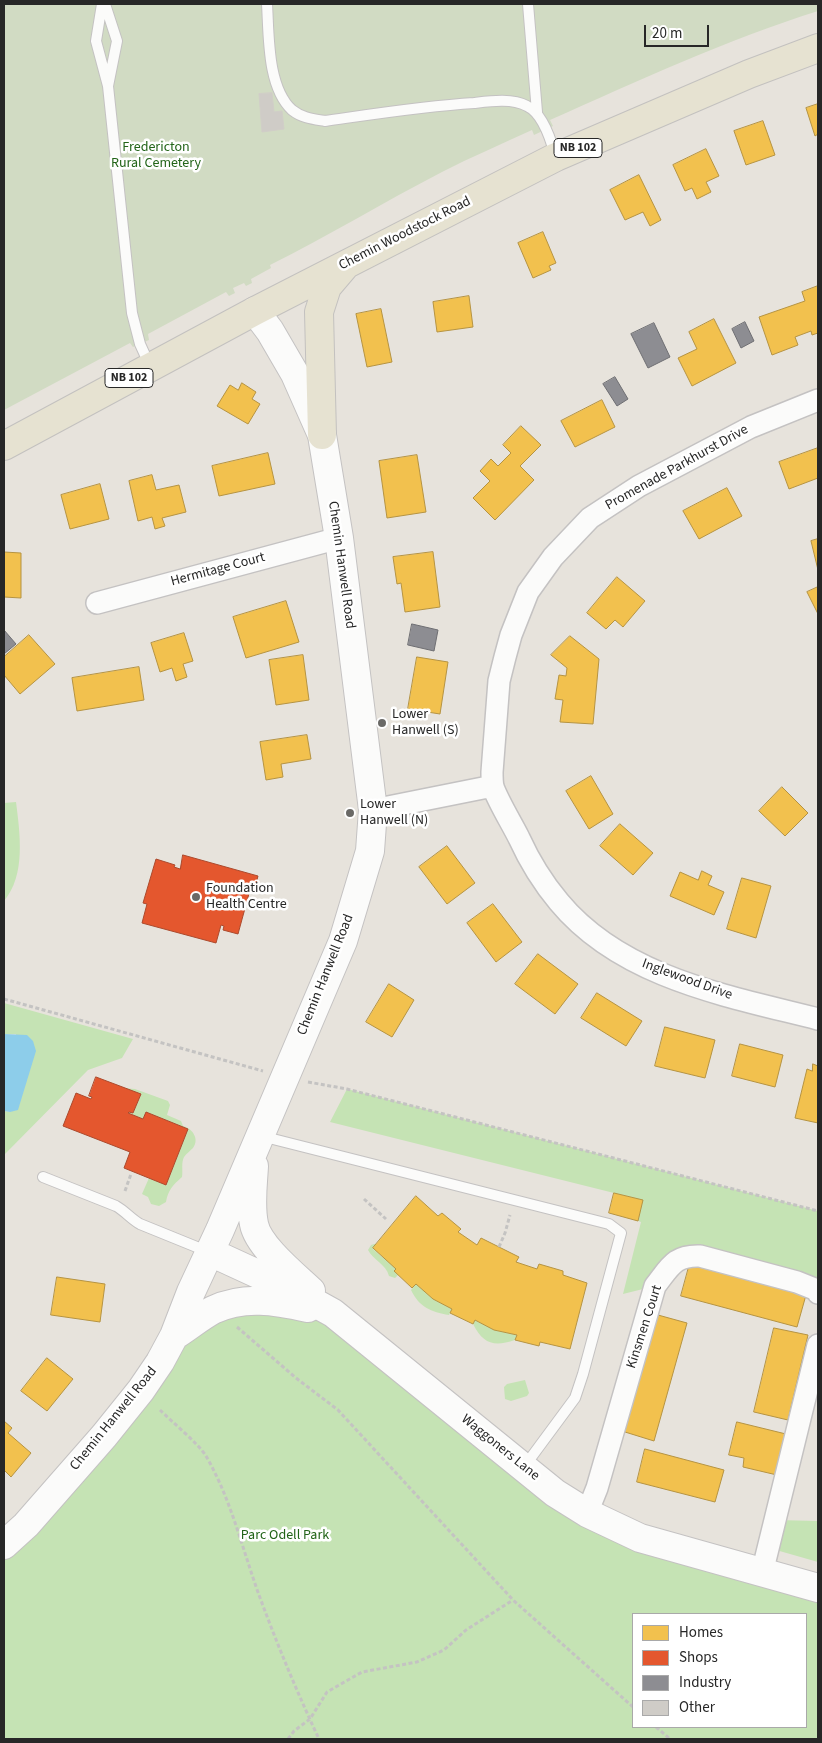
<!DOCTYPE html>
<style>
body{margin:0}
#map{position:relative;width:822px;height:1743px;overflow:hidden;background:#e7e3dc;font-family:"Source Sans 3",sans-serif}
canvas{display:block}
.frame{position:absolute;inset:0;border:5px solid #272727;pointer-events:none}
.legend{position:absolute;left:632px;top:1613px;width:175px;height:115px;box-sizing:border-box;background:#fff;border:1px solid #a9a9a9;margin:0;padding:6px 9px;list-style:none;font-size:15px;color:#272727}
.legend li{display:flex;align-items:center;gap:10px;height:25px}
.legend b{width:25px;border:1px solid #a9a9a9}
.scale{position:absolute;left:644px;top:25px;width:65px;height:22px;box-sizing:border-box;border:2px solid #272727;border-top:0;padding-left:6px;font-size:15px;line-height:18px;white-space:nowrap;color:#272727;-webkit-text-stroke:4px #fff;paint-order:stroke}
</style>
<div id="map">
<canvas width="822" height="1743"></canvas>
<div class="frame"></div>
<ul class="legend">
<li><b style="height:14px;background:#f2c14e"></b>Homes</li>
<li><b style="height:14px;background:#e4572e"></b>Shops</li>
<li><b style="height:14px;background:#8d8d92"></b>Industry</li>
<li><b style="height:14px;background:#cfccc7"></b>Other</li>
</ul>
<div class="scale">20 m</div>
</div>
<script>
const ctx = document.querySelector('canvas').getContext('2d');
ctx.lineJoin = 'round';
function fill(path, color) {
  ctx.fillStyle = color;
  ctx.fill(path, 'evenodd');
}
function strokePath(path, color, width, dash) {
  ctx.strokeStyle = color;
  ctx.lineWidth = width;
  ctx.lineCap = dash ? 'butt' : 'round';
  ctx.setLineDash(dash || []);
  ctx.stroke(path);
}
function drawText(font, color, halo, rows, align = 'center') {
  ctx.font = font + ' "Source Sans 3",sans-serif';
  ctx.lineWidth = 5;
  ctx.setLineDash([]);
  ctx.textBaseline = 'middle';
  ctx.strokeStyle = halo;
  ctx.fillStyle = color;
  for (const [text, x, y, turn = 0] of rows) {
    ctx.save();
    ctx.translate(x, y);
    ctx.rotate((+turn || 0) * Math.PI / 180);
    ctx.textAlign = isNaN(turn) ? turn : align;
    if (halo) ctx.strokeText(text, 0, 0);
    ctx.fillText(text, 0, 0);
    ctx.restore();
  }
}
fill(new Path2D(`
 M16,802C20,834 26,875 4,901V803Z
 M4,1003L133,1039L122,1058L88,1070L4,1155V1111L10,1112L16,1034H4Z
 M123,1088L135,1089L168,1101L170,1105L167,1115L181,1121L183,1126C192,1128 200,1139 193,1148C190,1151 187,1153 184,1157C181,1163 183,1170 182,1177C173,1185 168,1190 166,1202L159,1206L151,1204L148,1197L142,1194L149,1178L166,1185L188,1129L146,1112L143,1119L128,1113L129,1112L133,1113L141,1095Z
 M347,1089L818,1211V1293L700,1256L655,1286L623,1294L641,1222L638,1221L642,1200L330,1122Z
 M374,1244H377L373,1249L396,1269L394,1271L398,1275L395,1278L389,1276C386,1264 373,1260 368,1250L371,1245Z
 M416,1284L433,1299L452,1309L449,1315C431,1312 419,1307 411,1290Z
 M212,1311L333,1313L555,1493L818,1588V1739H4V1545ZM633,1614H806V1727H633Z
 M475,1320L494,1330L517,1335L515,1340C494,1347 483,1344 473,1324Z
 M525,1380L529,1393L527,1396L511,1401L505,1399L504,1387L507,1384Z
 M776,1520L818,1521V1562L769,1548Z`), '#c5e3b4');
fill(new Path2D(`
 M4,4H818V11C726,40 638,81 550,120L553,126L534,135L532,130C502,144 471,157 442,172C384,202 328,236 270,265L271,268L251,279L252,283L246,286L244,283L233,288L235,293L229,296L226,292L148,334L149,340L133,347L130,343L4,410Z`), '#d1dbc3');
fill(new Path2D(`
 M4,1034L27,1035L33,1041L36,1051L18,1110L10,1112L4,1111Z`), '#8dcdea');
const homes = new Path2D(`
 M818,104V134L815,136L806,108Z
 M763,121L775,155L746,165L734,131Z
 M706,149L719,176L706,182L711,192L697,199L692,188L685,191L673,165Z
 M639,175L661,220L650,226L643,212L625,220L610,190Z
 M543,232L556,263L549,266L551,270L533,278L518,243Z
 M818,286V333L812,335L811,331L795,337L798,345L772,355L759,317L805,301L802,292Z
 M469,296L473,327L437,332L433,302Z
 M381,309L392,362L367,367L356,314Z
 M714,319L736,363L692,386L678,358L697,349L689,332Z
 M242,383L256,392L252,399L260,404L248,424L217,406L230,385L238,390Z
 M602,400L615,427L575,447L561,421Z
 M521,426L541,445L520,466L534,480L495,520L473,498L490,481L480,471L491,459L498,466L511,453L503,445Z
 M818,448V478L789,489L779,462Z
 M268,453L275,484L219,496L212,466Z
 M417,455L426,512L387,518L379,461Z
 M152,475L156,490L179,485L186,512L162,518L165,526L155,529L152,517L138,521L129,481Z
 M100,484L109,519L70,529L61,495Z
 M727,488L742,516L699,539L683,511Z
 M818,539V570L811,541Z
 M4,552L21,553V598L4,597Z
 M433,552L440,607L405,612L401,583L397,584L393,557Z
 M617,577L645,601L623,627L615,620L606,629L587,613Z
 M818,587V614L807,592Z
 M286,601L299,642L246,658L233,617Z
 M184,633L193,661L183,664L187,677L176,681L172,668L160,672L151,643Z
 M29,635L55,664L20,694L4,675V657Z
 M570,636L599,659L593,724L560,722L563,700L555,699L559,675L566,676L567,668L551,655Z
 M303,655L309,700L276,705L269,660Z
 M417,657L448,662L440,714L408,709Z
 M139,667L144,700L77,711L72,678Z
 M307,735L311,759L281,764L283,777L266,780L260,742Z
 M591,776L613,814L589,829L566,791Z
 M782,787L808,813L785,836L759,811Z
 M620,824L653,853L633,875L600,846Z
 M447,846L475,883L447,904L419,867Z
 M702,871L712,876L708,885L724,892L714,915L670,896L680,872L698,880Z
 M742,878L771,886L756,938L727,929Z
 M493,904L522,942L496,962L467,923Z
 M538,954L578,984L555,1014L515,984Z
 M389,984L414,1000L392,1037L366,1022Z
 M597,993L642,1021L626,1046L581,1018Z
 M665,1027L715,1040L705,1078L655,1066Z
 M740,1044L783,1055L775,1087L732,1076Z
 M813,1064L818,1066V1123L795,1118L807,1069L812,1071Z
 M614,1193L643,1200L638,1221L609,1213Z
 M416,1196L438,1216L442,1213L461,1229L458,1232L477,1245L481,1238L519,1257L516,1262L537,1269L539,1264L563,1271V1275L587,1283L570,1349L540,1342L539,1346L515,1340L517,1335L494,1330L475,1320L473,1324L450,1313L452,1309L433,1299L416,1284L412,1288L394,1271L396,1269L373,1248Z
 M690,1263L806,1295L797,1327L681,1296Z
 M57,1277L105,1284L100,1322L51,1315Z
 M658,1315L687,1323L654,1441L625,1432Z
 M774,1328L808,1335L788,1420L754,1412Z
 M47,1358L73,1379L47,1411L21,1391Z
 M4,1421L12,1428L8,1433L31,1453L11,1477L4,1470Z
 M737,1422L786,1434L777,1475L743,1467L744,1458L729,1455Z
 M645,1449L724,1470L715,1502L637,1482Z`);
fill(homes, '#f2c14e');
strokePath(homes, '#b59342', 1);
const shops = new Path2D(`
 M183,855L258,876L254,891L250,890L238,934L223,930L224,926L221,925L216,943L142,923L147,904L143,903L156,859L175,865L174,867L180,869Z
 M96,1077L141,1094L133,1113L129,1112L128,1113L143,1119L146,1112L188,1129L166,1185L124,1168L130,1152L63,1126L76,1093L91,1099L92,1097L89,1096Z`);
fill(shops, '#e4572e');
strokePath(shops, '#ab492c', 1);
const industry = new Path2D(`
 M745,322L754,341L741,348L732,329Z
 M654,323L670,357L648,368L631,334Z
 M615,377L628,399L617,406L603,384Z
 M412,624L438,630L434,651L408,645Z
 M4,630L16,644L4,654Z`);
fill(industry, '#8d8d92');
strokePath(industry, '#6e6e72', 1);
const building = new Path2D(`
 M272,93L274,112L282,111L284,129L262,132L259,94Z`);
fill(building, '#cfccc7');
strokePath(building, '#d1cec8', 1);
const lane = new Path2D(`
 M102,4L96,41L108,86L117,41L105,4
 M267,4C269,35 267,87 292,110C302,118 313,119 325,121C374,114 424,106 474,103C491,101 512,98 527,106C542,113 551,140 555,155
 M528,4L537,112
 M108,86L132,313L140,344L150,366
 M261,1136L609,1224L621,1233L583,1374L575,1398L524,1467
 M43,1177L116,1206C125,1211 131,1219 140,1224L209,1252`);
const street = new Path2D(`
 M818,400L751,427L639,486L590,518L553,557L528,592L511,635L505,657L499,681L492,772C492,776 492,782 493,787C499,803 511,822 519,838C529,860 543,883 559,902C622,978 728,996 818,1019
 M97,603L339,538
 M373,810L493,786
 M587,1513L597,1488L655,1286C670,1267 674,1255 700,1256L797,1282L817,1290L818,1293
 M762,1573L818,1345`);
const secondary = new Path2D(`
 M254,1166C253,1185 250,1205 254,1224C258,1246 294,1275 311,1291
 M210,1252L286,1287L333,1313L555,1493L587,1513L640,1538L818,1588
 M174,1336C187,1328 200,1317 213,1310C244,1295 276,1301 308,1308
 M4,1545L26,1525L104,1436L141,1390L160,1362L174,1336L191,1292L220,1230L343,941L370,851L373,810L339,538L322,435L295,374L270,331L255,311`);
const primary = new Path2D(`
 M322,435L319,312L327,287L344,267
 M4,446L255,311L556,157L749,74L818,48`);
strokePath(lane, '#c4c2c2', 12);
strokePath(street, '#c4c2c2', 24);
strokePath(secondary, '#c4c2c2', 30);
strokePath(primary, '#c3c1bf', 30);
strokePath(new Path2D(`
 M4,999L263,1071
 M308,1082L347,1089L818,1211
 M125,1191L131,1174
 M364,1199L386,1219
 M499,1247L505,1233L510,1215
 M237,1327L296,1378L338,1410L513,1600L633,1707
 M160,1410C172,1422 198,1443 206,1456C231,1499 242,1548 259,1595C277,1644 297,1692 319,1739
 M656,1727L670,1739
 M288,1739L294,1731L310,1719L327,1692L362,1672L417,1662L444,1650L466,1630L513,1600`), '#c4c3c2', 3, [4, 2.5]);
strokePath(lane, '#fbfbfa', 10);
strokePath(street, '#fbfbfa', 21);
strokePath(secondary, '#fbfbfa', 28);
strokePath(primary, '#e6e2d1', 28);
for (const [x, y, r, color] of [
 [382,723,5,"#6a6966"],
 [350,813,5,"#6a6966"],
 [196,897,5,"#6a6966"]
]) {
  const dot = new Path2D();
  dot.arc(x, y, r, 0, 2 * Math.PI);
  ctx.fillStyle = color;
  ctx.fill(dot);
  strokePath(dot, '#fff', 2);
}
for (const [x, y, w] of [
 [578,148,48],
 [129,378,48]
]) {
  const box = new Path2D();
  box.roundRect(x - w / 2, y - 9.5, w, 19, 4);
  ctx.fillStyle = '#fff';
  ctx.fill(box);
  strokePath(box, '#272727', 1);
}
drawText('bold 12px', '#272727', null, [
 ["NB 102",578,148],
 ["NB 102",129,378]
]);
drawText('14px', '#226418', '#fff', [
 ["Fredericton",156,148],
 ["Rural Cemetery",156,164],
 ["Parc Odell Park",285,1536]
]);
drawText('14px', '#272727', '#fff', [
 ["Chemin Woodstock Road",405,234,-27],
 ["Promenade Parkhurst Drive",677,468,-29],
 ["Chemin Hanwell Road",341,565,82],
 ["Hermitage Court",218,570,-15],
 ["Chemin Hanwell Road",326,975,-68],
 ["Inglewood Drive",687,980,20],
 ["Kinsmen Court",645,1327,-72],
 ["Chemin Hanwell Road",114,1419,-51],
 ["Waggoners Lane",500,1448,39]
]);
drawText('14px', '#272727', '#fff', [
 ["Lower",392,715],
 ["Hanwell (S)",392,731],
 ["Lower",360,805],
 ["Hanwell (N)",360,821],
 ["Foundation",206,889],
 ["Health Centre",206,905]
], 'left');
</script>
